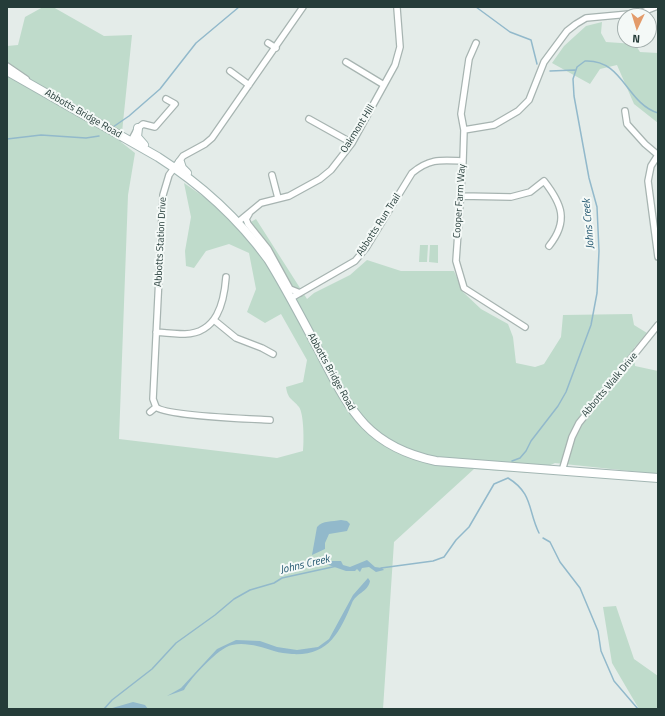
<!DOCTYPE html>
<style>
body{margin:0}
#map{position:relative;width:665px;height:716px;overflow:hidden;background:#e4ece9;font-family:"Titillium Web",sans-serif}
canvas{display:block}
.frame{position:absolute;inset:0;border:8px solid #253c39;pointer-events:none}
.north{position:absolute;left:617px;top:8px;width:40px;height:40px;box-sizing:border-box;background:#f4f9f7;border:1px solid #a1adab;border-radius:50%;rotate:184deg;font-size:11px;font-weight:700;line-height:16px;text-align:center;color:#253c39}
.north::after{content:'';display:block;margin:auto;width:14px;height:18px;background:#e39b6a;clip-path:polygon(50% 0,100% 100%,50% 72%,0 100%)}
</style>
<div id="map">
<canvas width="665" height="716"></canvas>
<div class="frame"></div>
<div class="north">N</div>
</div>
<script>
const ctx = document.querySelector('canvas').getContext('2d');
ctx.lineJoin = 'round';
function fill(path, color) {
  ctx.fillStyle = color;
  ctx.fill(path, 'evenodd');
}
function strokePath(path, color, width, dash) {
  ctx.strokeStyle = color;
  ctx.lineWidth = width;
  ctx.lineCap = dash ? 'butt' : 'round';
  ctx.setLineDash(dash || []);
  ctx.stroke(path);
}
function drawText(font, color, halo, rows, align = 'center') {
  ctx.font = font + ' "Titillium Web",sans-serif';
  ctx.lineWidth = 4;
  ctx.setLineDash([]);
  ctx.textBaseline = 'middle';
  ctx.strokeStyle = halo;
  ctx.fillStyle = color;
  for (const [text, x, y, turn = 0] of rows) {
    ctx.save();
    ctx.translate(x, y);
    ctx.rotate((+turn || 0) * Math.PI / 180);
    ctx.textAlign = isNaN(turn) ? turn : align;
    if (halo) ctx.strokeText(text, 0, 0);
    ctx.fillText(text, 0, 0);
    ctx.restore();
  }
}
fill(new Path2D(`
 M43,7H53L104,36L132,35L121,142L135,153L128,195L119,439L277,458L303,451C304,442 304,414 299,407C292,398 288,400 286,387L303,382L307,360L281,314L265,323L247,312L256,289L249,253L229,244L206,251L194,268L186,266L185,251L191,217L184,183L207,199L239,229L256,219L307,299L314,293L350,275L367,260L401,271H454L463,292L481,309L508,324L513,337L516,363L535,367L544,364L561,337L563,315L632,314L634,325L647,333L634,348L635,366L658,371V474L555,463L532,473L474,469L394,542L383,709H7V46L18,45L25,17Z
 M602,22L601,33L606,42L635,44L640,52L658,53V123L634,104L617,65L600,69L590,84L552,63L564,46L586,26Z
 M420,245H428L427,262H419Z
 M430,245H438V263L429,262Z
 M616,606L634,659L658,676V709H639L612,663L603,607Z`), '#bfdbcb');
fill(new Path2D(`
 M341,520L347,521L350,524L347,531L329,534L325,543V549L312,555L317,527C323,520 332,522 341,520Z
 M325,557L331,561H341L343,565L350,567L367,560L375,567L382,568L384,570L376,572L369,567L362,568L360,572L357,569L355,571H346L323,563Z
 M368,578L370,581C368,592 356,593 352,603C339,634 328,656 292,654C286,653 280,653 274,651C261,647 246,642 232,645C218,648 191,678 184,690L167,696L181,688L217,649L236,640L260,641L277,647L297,650L318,647L329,639L353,595Z
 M133,702L145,705L148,709H109Z`), '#92b9cb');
strokePath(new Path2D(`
 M476,7L510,32L531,40L537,64
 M550,71L575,70
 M113,127L129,116L160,89L196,43L239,7
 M7,139L41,135L86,138L99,136
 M512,461L520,458L526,451L531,441L558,406L566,392L591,325L597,293L599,251L597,207L589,178L574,96L573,79L577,67L585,61C623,59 626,103 658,113
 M508,478C533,493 528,511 539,533
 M543,538L550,542L560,562L580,588L598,631L601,651L614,681L638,709
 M381,568L433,561L444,557L456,540L469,527L494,484L508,478
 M104,709L112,700L152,669L176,643L215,615L234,599L250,590L274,583L282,578L337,566`), '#92b9cb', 1.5);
const minor = new Path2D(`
 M268,43L276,48
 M476,43L469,59L461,114L464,130L463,161L456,261L464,288L525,327
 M346,62L384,85
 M7,66L26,79
 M230,71L249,85
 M625,111L627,124L645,144L658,155
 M309,119L352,143
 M464,130L494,125L518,111L529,100L544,62L567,31L576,24L586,18L640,13L655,7
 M131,141L138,128L143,124L155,127L175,104L166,99
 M658,155L651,166L648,181L658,257
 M272,175L278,198
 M461,196L511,197L530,192L544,181C562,204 569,221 549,246
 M249,214L246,219L248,224L268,249L290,289L300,293
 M238,222L261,203L289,196L320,179L331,170L352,143L395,65L400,47L397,8
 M291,298L355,261L366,248L412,173C430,158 441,160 463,161
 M214,320L236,338L262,348L273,354
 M156,332C166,333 175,334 185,334C217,333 224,303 226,277
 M150,412L156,407
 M270,420C252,419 165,416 156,407L153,399L163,195L169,175L183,156L205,144L212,138L303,7
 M562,471L572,437L579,423L658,325`);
const secondary = new Path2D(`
 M7,71L158,157C202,185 237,217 268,259C286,288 302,319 318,349C349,408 365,446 436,461L658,478
 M138,128L137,137L144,145
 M180,162L182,168L187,173`);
strokePath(minor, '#a7b4b1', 8);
strokePath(secondary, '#a3b6b3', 10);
strokePath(minor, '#fff', 5.5);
strokePath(secondary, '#fff', 8);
drawText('10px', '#253c39', '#f4f9f7', [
 ["Abbotts Bridge Road",83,114,30],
 ["Oakmont Hill",358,129,-58],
 ["Cooper Farm Way",460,201,-86],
 ["Abbotts Run Trail",379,225,-57],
 ["Abbotts Station Drive",161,242,-87],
 ["Abbotts Bridge Road",331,372,61],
 ["Abbotts Walk Drive",610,385,-50]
]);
drawText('italic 11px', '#255971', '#f4f9f7', [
 ["Johns Creek",589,224,-95],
 ["Johns Creek",305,565,-13]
]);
</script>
